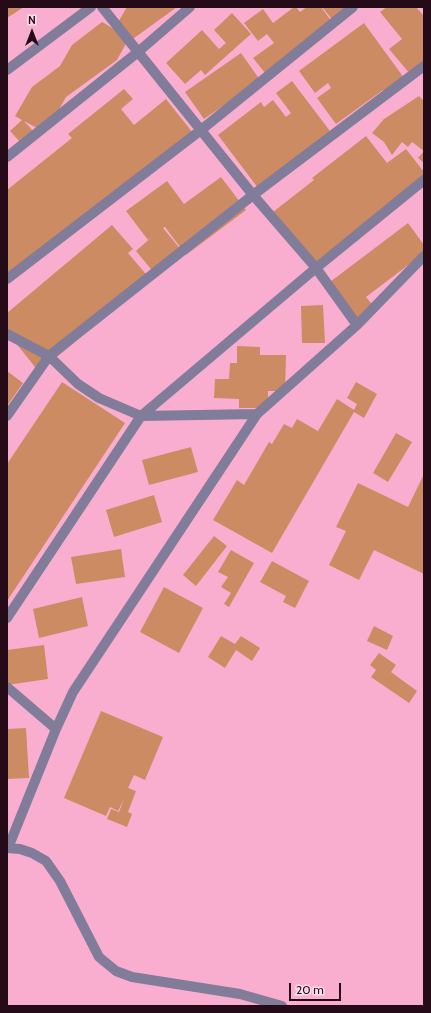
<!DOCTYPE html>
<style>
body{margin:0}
#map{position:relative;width:431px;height:1013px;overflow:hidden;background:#faaecf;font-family:Cabin,sans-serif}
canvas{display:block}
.frame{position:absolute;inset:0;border:8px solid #250b18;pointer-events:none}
.north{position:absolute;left:12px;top:12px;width:40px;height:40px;-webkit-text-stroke:3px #fedeeb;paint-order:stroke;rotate:0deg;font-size:11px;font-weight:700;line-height:16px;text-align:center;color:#250b18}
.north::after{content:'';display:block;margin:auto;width:14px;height:18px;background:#250b18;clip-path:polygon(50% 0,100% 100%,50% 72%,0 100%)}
.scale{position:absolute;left:289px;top:983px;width:52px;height:18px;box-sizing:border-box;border:2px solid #250b18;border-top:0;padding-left:5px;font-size:12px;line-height:14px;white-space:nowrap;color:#250b18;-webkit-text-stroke:3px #fedeeb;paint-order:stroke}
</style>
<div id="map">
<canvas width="431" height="1013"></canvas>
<div class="frame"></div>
<div class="north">N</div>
<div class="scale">20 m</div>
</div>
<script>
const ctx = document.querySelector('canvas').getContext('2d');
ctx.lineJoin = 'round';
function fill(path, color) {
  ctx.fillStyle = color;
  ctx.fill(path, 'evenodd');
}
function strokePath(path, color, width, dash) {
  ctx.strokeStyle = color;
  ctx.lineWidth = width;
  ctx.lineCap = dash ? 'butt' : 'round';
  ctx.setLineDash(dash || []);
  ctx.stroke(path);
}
fill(new Path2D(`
 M7,7H24L7,18Z
 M127,7H177L130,41L128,40L117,60L66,97L57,113L37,128L24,121L34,132L21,143L10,131L22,120L15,116L32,87L60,66L72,45L102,22L114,29Z
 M294,7H296L300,12L307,7H321L332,22L265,73L253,58L274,43L267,34L258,41L244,23L263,9L273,23Z
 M322,7H354L334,22Z
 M387,7H416L424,16V65L411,75L389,49L402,39L380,12Z
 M232,13L251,34L205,75L201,70L185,84L166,63L202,30L219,49L226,43L214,30Z
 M364,23L407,82L388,96L383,90L336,124L317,98L331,88L328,83L315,93L299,71Z
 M241,53L260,80L204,119L185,92Z
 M292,81L330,131L261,192L218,135L261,102L264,107L273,100L286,117L291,113L276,93Z
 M124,89L133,99L121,109L134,125L166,99L193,133L7,282V190L72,138L68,134Z
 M419,96L424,101V163L418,158L424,151L412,142L408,147L402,142L392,155L384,142L372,133L384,119Z
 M366,136L387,163L406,149L424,172V180L315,266L273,212L314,180L312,178Z
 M221,177L246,210L186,255L165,227L163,228L182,251L155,274L136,251L155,234L148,240L126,211L167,181L184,204Z
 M408,223L424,245V253L366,297L375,308L355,322L326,285Z
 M112,225L133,249L128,253L150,279L39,372L7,332V313Z
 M323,305L325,343H302L301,306Z
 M237,346L260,347V355H286L285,391H268V408H239V399L214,398L215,379H229L230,363H237Z
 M7,371L23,383L7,406Z
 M62,382L125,423L7,601V464Z
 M356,382L377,394L364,418L354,412L272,553L213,520L237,480L244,485L269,442L272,444L284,424L292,428L297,419L318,431L337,399L354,410L357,404L347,398Z
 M396,433L412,442L388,482L373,473Z
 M191,447L198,472L149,485L142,460Z
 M424,474V574L374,550L359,580L329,565L346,531L336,527L358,483L408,507Z
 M154,495L162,522L114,537L106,510Z
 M214,536L227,546L196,586L183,575Z
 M121,549L125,577L76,584L71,557Z
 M231,550L254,563L229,607L224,604L231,593L221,587L228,577L218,572Z
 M272,561L309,581L295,608L283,602L286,596L260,582Z
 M164,587L203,608L179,653L140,632Z
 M82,597L88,626L39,638L33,609Z
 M374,626L393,636L387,650L367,641Z
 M221,636L235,644L241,636L260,648L252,661L236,650L225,668L208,657Z
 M44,645L48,679L7,685V650Z
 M379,653L396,665L391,672L417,691L409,703L371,677L376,670L370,665Z
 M101,711L163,737L145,780L134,775L128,788L136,791L128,812L132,814L127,827L107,819L111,809L119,812L124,799L118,811L110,807L106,816L64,798Z
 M26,728L29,778L7,779V729Z`), '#cd8b64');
strokePath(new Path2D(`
 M102,7L253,195L316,268L357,325
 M7,70L91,7
 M7,157L138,52L190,7
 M7,279L201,130L353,7
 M7,334L49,356L78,384L99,398L141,416L257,414
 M7,416L49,356L253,195L424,66
 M7,618L141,416L316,268L424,180
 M7,687L56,729
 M7,848L20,849L32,853L46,861L60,881L99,957L116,971L132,977L240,994L282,1006
 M8,848L56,729L73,692L257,414L357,325L424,256`), '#807c99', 10);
</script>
